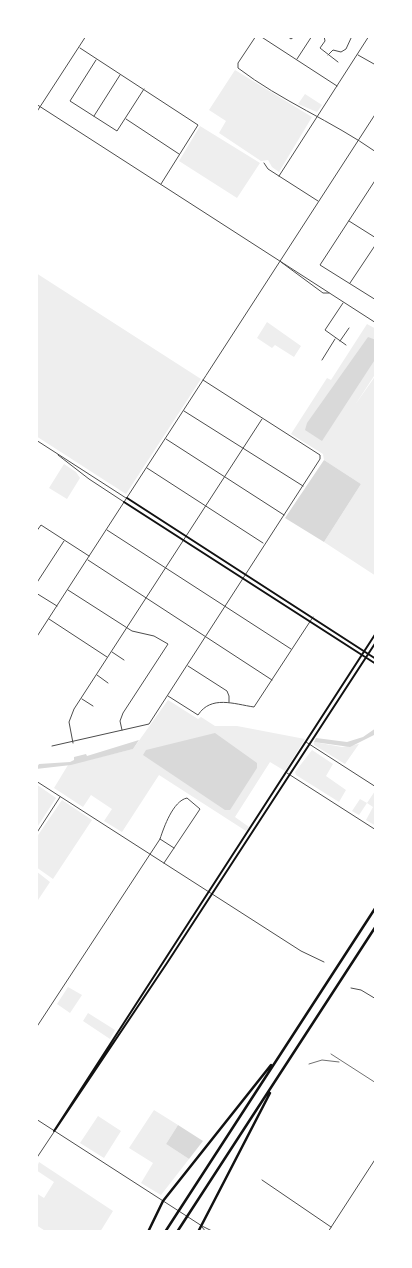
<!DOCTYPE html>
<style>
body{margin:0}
#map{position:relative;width:412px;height:1268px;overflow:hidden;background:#fff;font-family:"Nunito Sans",sans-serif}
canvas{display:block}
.frame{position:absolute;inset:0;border:38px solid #fff;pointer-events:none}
</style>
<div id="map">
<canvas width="412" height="1268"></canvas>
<div class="frame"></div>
</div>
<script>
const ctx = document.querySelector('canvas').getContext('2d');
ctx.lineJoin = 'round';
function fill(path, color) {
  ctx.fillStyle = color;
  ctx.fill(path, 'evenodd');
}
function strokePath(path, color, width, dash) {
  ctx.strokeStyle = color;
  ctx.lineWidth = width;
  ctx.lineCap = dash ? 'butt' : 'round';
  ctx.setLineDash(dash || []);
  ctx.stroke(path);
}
fill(new Path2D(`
 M235,70L312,117L279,172L272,167L268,160L261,161L219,133L226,121L209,110Z
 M305,94L322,105L317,112L298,104Z
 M200,126L260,163L237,198L179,161Z
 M36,273L201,379L126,494L36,436Z
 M267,322L301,346L294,357L275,345L272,348L257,338Z
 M367,324L376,329V373L355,405L376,375V576L324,542L361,484L324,460L323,454L291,434L327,378L331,380Z
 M64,464L76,472L80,478L67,499L49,488Z
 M168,700L198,719L201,717L215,726H237L305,739L285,771L270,762L235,817L249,827L246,831L159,775L122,832L104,821L112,809L91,795L83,807L54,788L68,765L133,749Z
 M314,742L342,747L359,744L345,764L314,745Z
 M312,750L333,764L326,776L346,790L339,802L296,775L295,772Z
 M36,784L56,798L36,829Z
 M375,791L376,804L374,807L376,809V826L366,820L373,807L367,803L359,815L352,811L360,799L367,803Z
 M62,800L92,820L53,879L36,867V838Z
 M36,871L50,882L36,903Z
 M68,987L82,995L70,1013L57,1004Z
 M88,1013L115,1030L110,1039L83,1021Z
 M154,1110L178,1125L166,1144L189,1159L161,1195L141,1183L153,1163L129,1148Z
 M98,1116L121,1131L104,1158L80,1143Z
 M39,1162L113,1211L100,1232H47L36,1225V1193L44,1198L54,1182L36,1170Z`), '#eee');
fill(new Path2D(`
 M368,337L376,340V358L322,441L305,430L307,423Z
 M324,460L361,484L324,542L285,518Z
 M376,728V734L350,747L314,742L316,738L347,742L363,737Z
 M215,733L257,763V768L230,810H225L143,755L146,750Z
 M139,740L133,749L71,765L36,769L39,764L70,762L74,760V757L86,754L87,756Z
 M178,1125L203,1141L189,1159L166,1144Z`), '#d9d9d9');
strokePath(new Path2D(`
 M256,36L238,63V68C281,101 332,121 376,152
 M260,36L337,86
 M287,36L291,39L295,36
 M324,36L325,41L320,48L338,62
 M80,48L198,125L161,184
 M328,55L333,50L341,52L346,49L352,36
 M358,55L374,64
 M297,59L312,36
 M96,60L70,101L117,131L144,89
 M94,116L120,75
 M126,119L179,154
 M264,163L268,169L318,201
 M279,176L369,36
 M376,179L320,265L376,300
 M349,221L376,238
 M350,283L376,244
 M343,303L325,330L346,345
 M340,341L349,328
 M322,360L335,339
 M184,411L303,486
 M166,439L284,515
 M147,468L263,543
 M107,530L291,649
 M36,532L41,525L89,556
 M88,560L272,680
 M36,584L64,541
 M68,590L132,631L154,636L168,644L123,713L120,721L122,730
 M36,593L57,606
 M49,619L107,657
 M112,652L124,660
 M188,666L227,691L229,696V702
 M97,675L108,683
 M168,696L198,715C211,695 234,704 254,707L313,617
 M82,699L93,706
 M306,742L376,787
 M73,743L69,722L74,709L262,419
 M52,746L149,724L320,459V455L203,380
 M287,773L376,830
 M36,781L301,951L324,962
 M36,834L60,797
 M160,839L174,848
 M351,988L361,990L376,999
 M36,1028L160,839C164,827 173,801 187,798L200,809L164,863
 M262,1180L331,1227
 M328,1232L376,1158`), '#4c4c4c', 1);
strokePath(new Path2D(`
 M36,104L376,323
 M36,113L86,36
 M281,262L323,293H329
 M36,440L126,498
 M58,455L89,479L124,502
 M36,638L376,113
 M36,1119L202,1226L214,1232
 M36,1159L54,1132
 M202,1227L206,1232`), '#4c4c4c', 1);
strokePath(new Path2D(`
 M127,498L376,659
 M124,502L376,664
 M55,1130L167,963L376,642
 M54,1131L376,633`), '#111', 2);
strokePath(new Path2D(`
 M148,1232L163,1201L271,1065
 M165,1232L376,907
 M177,1232L376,926
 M198,1232L270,1093`), '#111', 2.5);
strokePath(new Path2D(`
 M331,1054L376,1083
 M309,1064L322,1060L339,1062`), '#707070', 1);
</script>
